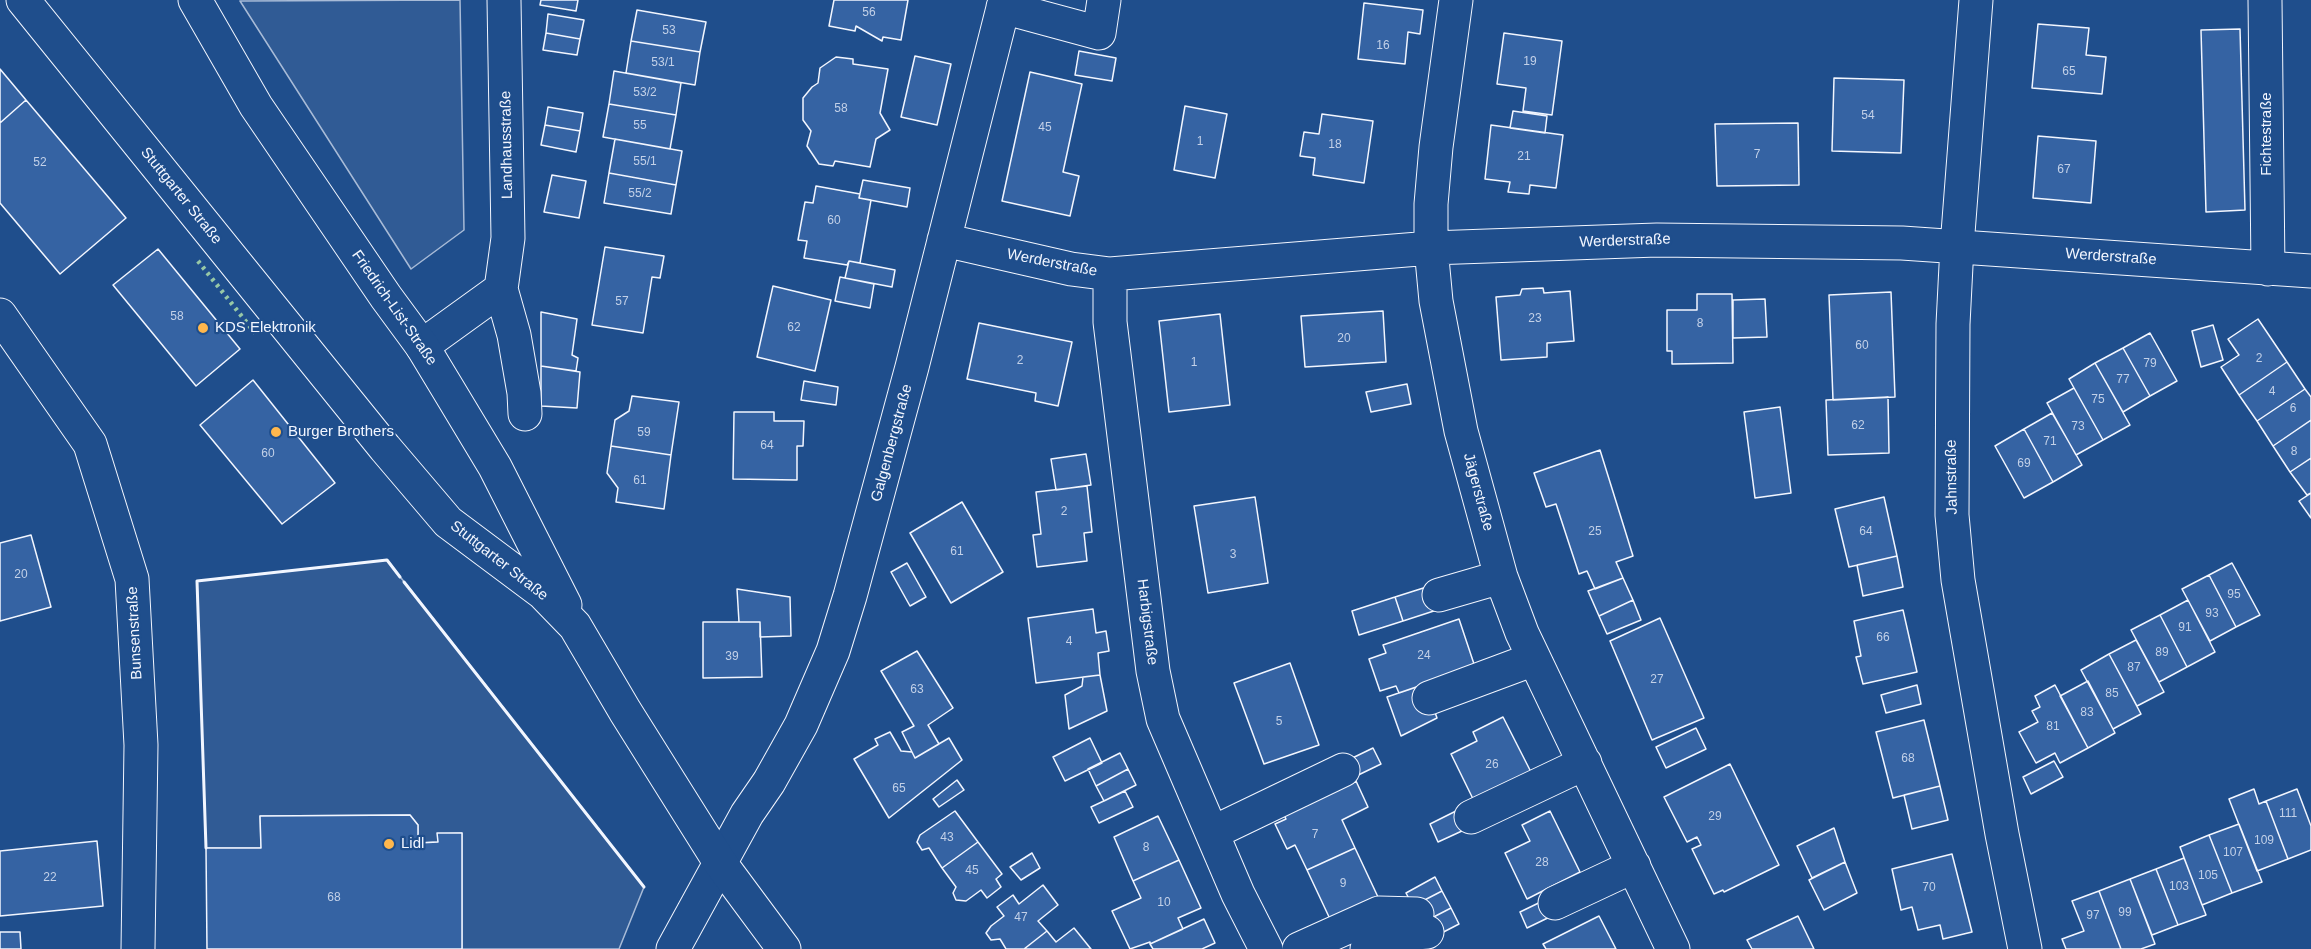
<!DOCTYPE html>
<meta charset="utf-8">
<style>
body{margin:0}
canvas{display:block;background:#1f4e8c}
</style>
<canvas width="2311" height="949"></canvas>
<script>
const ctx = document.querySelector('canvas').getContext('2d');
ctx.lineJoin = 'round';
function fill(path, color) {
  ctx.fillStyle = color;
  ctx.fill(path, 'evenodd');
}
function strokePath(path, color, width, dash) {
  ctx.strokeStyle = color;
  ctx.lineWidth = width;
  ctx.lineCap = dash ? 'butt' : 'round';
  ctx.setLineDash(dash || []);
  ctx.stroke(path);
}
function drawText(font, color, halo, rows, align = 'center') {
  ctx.font = font + ' Helvetica,sans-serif';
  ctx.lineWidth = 4.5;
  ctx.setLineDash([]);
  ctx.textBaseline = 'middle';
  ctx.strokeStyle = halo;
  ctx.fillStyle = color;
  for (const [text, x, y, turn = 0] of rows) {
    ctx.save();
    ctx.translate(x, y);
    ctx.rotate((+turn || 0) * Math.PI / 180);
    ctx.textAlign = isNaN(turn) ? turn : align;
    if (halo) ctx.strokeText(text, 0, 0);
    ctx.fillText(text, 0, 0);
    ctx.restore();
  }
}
const built = new Path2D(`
 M460,0L464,230L411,269L240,1Z
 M387,560L644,887L619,949H462V833L438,834V842L418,843V825L410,815L260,816L261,848H206L197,581Z`);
fill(built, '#305b95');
strokePath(built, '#a8bbd7', 1.5);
const building = new Path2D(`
 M541,0H578L576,11L540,5Z
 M834,0H908L901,40L883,37L882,41L856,26L855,31L829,26Z
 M1364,3L1423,10L1420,34L1408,32L1405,64L1358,59Z
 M637,10L706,22L700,52L631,41Z
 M548,14L584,20L580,39L546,33Z
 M2038,24L2089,28L2086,55L2106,57L2102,94L2032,88Z
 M2240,29L2245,210L2206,212L2201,30Z
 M546,33L580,39L577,55L543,50Z
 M1504,33L1562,41L1552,115L1523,111L1526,88L1497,84Z
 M631,41L700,52L695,85L626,73Z
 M1079,51L1116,58L1112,81L1075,75Z
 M915,56L951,64L937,125L901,117Z
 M836,57L853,59V64L888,69L880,113L890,130L876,139L870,167L835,161L833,166L819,164L807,146L811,131L803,120V98L812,87L818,83L820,68Z
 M0,69L26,100L0,123Z
 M614,71L681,83L676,115L609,104Z
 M1030,72L1082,84L1063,172L1079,176L1070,216L1002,201Z
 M1834,78L1904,80L1901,153L1832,151Z
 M26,100L126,218L60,274L0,203V123Z
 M609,104L676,115L670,149L603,137Z
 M1185,106L1227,114L1215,178L1174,170Z
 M548,107L583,113L580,131L545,125Z
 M1513,111L1547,116L1545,133L1510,128Z
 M1322,114L1373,121L1364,183L1313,175L1315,158L1300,156L1304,132L1319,134Z
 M1798,123L1799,185L1717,186L1715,124Z
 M545,125L580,131L576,152L541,145Z
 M1491,125L1563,135L1556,188L1530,185L1529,194L1508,192L1510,182L1485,179Z
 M2038,136L2096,141L2091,203L2033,198Z
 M615,139L682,151L676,185L609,173Z
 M609,173L676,185L671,214L604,203Z
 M552,175L586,181L579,218L544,212Z
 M863,180L910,188L907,207L859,198Z
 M816,186L860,194L859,198L871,200L860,263L849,261L847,265L804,258L807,241L798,240L805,202L813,203Z
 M605,247L664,256L660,278L652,277L643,333L592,325Z
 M158,249L240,349L196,386L113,285Z
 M849,261L895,270L892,287L845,278Z
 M840,277L874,284L870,308L835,301Z
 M773,286L831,300L815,371L757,357Z
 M1543,288L1544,293L1570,291L1574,341L1547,343V357L1501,360L1496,297L1520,295L1522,289Z
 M1891,292L1895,397L1833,400L1829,295Z
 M1697,294H1732L1733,363L1672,364V351H1667V310H1697Z
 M1765,299L1767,337L1733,338V300Z
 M1383,311L1386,362L1305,367L1301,316Z
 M541,312L577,319L572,355L578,358L576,371L541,366Z
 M1220,314L1230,405L1169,412L1159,321Z
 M2258,319L2287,362L2239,395L2221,367L2239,355L2228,339Z
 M979,323L1072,342L1058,406L1035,401L1036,393L967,379Z
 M2213,325L2223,360L2201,367L2192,331Z
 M2150,333L2177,381L2150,396L2123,348Z
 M2123,348L2150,396L2123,412L2095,363Z
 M2287,362L2305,389L2257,421L2239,395Z
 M2095,363L2130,425L2103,440L2069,379Z
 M541,366L580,372L577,408L541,406Z
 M253,380L335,483L282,524L200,425Z
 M804,381L838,387L836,405L801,400Z
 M1407,384L1411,404L1371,412L1366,392Z
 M2074,388L2103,440L2076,455L2047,403Z
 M2305,389L2311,397V420L2273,446L2257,421Z
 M632,396L679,402L671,455L611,446L615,420L629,411Z
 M1888,397L1889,453L1828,455L1826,400Z
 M1780,407L1791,493L1755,498L1744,412Z
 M734,412H774V421H804L803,446H797V480L733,479Z
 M2052,413L2082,465L2053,482L2024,429Z
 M2311,420V458L2290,472L2273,446Z
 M2024,429L2053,482L2024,498L1995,446Z
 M611,446L671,455L664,509L616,502L618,488L607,473Z
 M1600,450L1633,556L1616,562L1623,578L1595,589L1587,571L1579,574L1556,504L1546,507L1534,473Z
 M1086,454L1091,485L1056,490L1051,459Z
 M2311,458V493L2307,495L2290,472Z
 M1087,486L1092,532L1084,533L1087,561L1037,567L1033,535L1041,534L1036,492Z
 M2311,493V518L2299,501Z
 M1255,497L1268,583L1208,593L1194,506Z
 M1884,497L1897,556L1849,567L1835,509Z
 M962,502L1003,572L951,603L910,533Z
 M31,535L51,607L0,621V543Z
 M1897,556L1903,587L1863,596L1857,565Z
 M907,563L926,597L910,606L891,572Z
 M2232,563L2260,615L2236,627L2209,575Z
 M2209,575L2236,627L2210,641L2182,589Z
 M1623,578L1633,600L1599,616L1588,591Z
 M1436,584L1443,608L1403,621L1395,597Z
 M737,589L790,597L791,636L760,637V622H739Z
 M1395,597L1403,621L1359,635L1352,611Z
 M1633,600L1641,620L1607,634L1599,616Z
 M2188,600L2215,652L2187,667L2160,615Z
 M1093,609L1096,633L1106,631L1109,651L1098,653L1100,675L1036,683L1028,618Z
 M1903,610L1917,672L1863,684L1856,657L1861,656L1854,621Z
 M2160,615L2187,667L2159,682L2131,630Z
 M1660,618L1704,718L1652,740L1610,641Z
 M1459,619L1475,667L1399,693L1396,686L1380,691L1369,659L1386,653L1383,645Z
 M703,622H760L762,677L703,678Z
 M2136,640L2164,692L2137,706L2109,654Z
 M917,651L953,708L928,725L939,744L915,758L902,732L914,726L881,671Z
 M2109,654L2141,714L2113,729L2081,670Z
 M1290,663L1319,745L1264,764L1234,683Z
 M1100,675L1107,711L1069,729L1065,695L1082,686L1083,677Z
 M2088,681L2115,733L2088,748L2060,696Z
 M1425,684L1437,718L1401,736L1387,697Z
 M1917,685L1921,704L1886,713L1881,695Z
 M2055,685L2088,748L2060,763L2055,753L2036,763L2019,732L2038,722L2032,711L2040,707L2035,696Z
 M1503,717L1533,776L1476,805L1451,754L1477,741L1473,732Z
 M1924,720L1940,786L1893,798L1876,732Z
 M1696,728L1706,749L1666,768L1656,747Z
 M890,732L901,751L912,752L915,758L949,738L962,760L889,818L854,759L878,745L875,739Z
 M1090,738L1102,763L1065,781L1053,757Z
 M1373,748L1381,764L1348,780L1340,764Z
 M1120,753L1128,769L1096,786L1088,769Z
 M2054,761L2063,777L2031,794L2023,777Z
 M1730,764L1779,865L1724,892L1723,890L1714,894L1692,849L1701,845L1697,837L1687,842L1664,797Z
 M1128,769L1136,785L1104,801L1096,786Z
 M957,780L964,790L939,807L933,799Z
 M1356,781L1368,807L1342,820L1355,848L1307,870L1295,845L1287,849L1275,824L1286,819L1284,815Z
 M1940,786L1948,820L1912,829L1904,795Z
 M2254,789L2259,804L2266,801L2288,859L2257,871L2229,799Z
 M2297,789L2311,826V850L2288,859L2266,801Z
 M1125,791L1133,807L1099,823L1091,807Z
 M1466,806L1475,825L1438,842L1430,824Z
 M955,811L978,842L942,868L929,848L922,850L917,842L920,835Z
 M1550,811L1580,872L1527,899L1505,853L1530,841L1522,825Z
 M410,815L418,825V843L438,842L437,833H462V949H207L206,848H261L260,816Z
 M1158,816L1179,860L1133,881L1114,837Z
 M2239,824L2262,882L2232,893L2209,835Z
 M1834,828L1845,862L1812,878L1797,846Z
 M2209,835L2232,893L2202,905L2180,847Z
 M97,841L103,906L0,916V851Z
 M978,842L1002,874L996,879L1001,887L987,898L981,890L966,901L956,900L953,893L956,887L942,868Z
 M1355,848L1378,897L1330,919L1307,870Z
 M1032,853L1040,868L1021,880L1010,867Z
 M1952,854L1972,932L1943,939L1940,925L1918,930L1912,907L1901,910L1892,869Z
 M2184,858L2206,915L2178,925L2156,869Z
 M1179,860L1201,908L1178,918L1183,929L1150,944V942L1130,949L1112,911L1141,898L1133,881Z
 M1845,862L1857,893L1824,910L1809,880Z
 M2156,869L2178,925L2152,935L2130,879Z
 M1435,877L1442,891L1413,906L1406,893Z
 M2130,879L2155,944L2141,949H2121L2099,891Z
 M1043,885L1058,905L1038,921L1047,931L1024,949H1006L1000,939L991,940L986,933L991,926L1004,916L997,907L1013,895L1019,904Z
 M1442,891L1451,908L1422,923L1413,906Z
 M2099,891L2121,949H2066L2062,939L2084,931L2072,901Z
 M1553,896L1560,912L1527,928L1520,912Z
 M1451,908L1459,924L1430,939L1422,923Z
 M1599,916L1616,949H1546L1543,944Z
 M1798,916L1814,949H1752L1747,940Z
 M1204,919L1215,943L1202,949H1153L1150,944Z
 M1074,928L1091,949H1024L1047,931L1056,942Z
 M0,932H20L21,949H0Z`);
fill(building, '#3563a3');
strokePath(building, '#f2f6ff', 1.5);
const minor = new Path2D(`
 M504,0L508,238L501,289L514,335L524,393L525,414
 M1456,0L1436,147L1431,204V248L1436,301L1461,431L1501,577L1522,633L1673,949
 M1976,0L1957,246L1953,324L1952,515L1958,580L2002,834L2025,949
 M2265,0L2268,269
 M1003,7L1099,33L1104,0
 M944,240L1071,269L1110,274L1431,248L1657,240L1902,243L2311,271
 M1110,274V322L1153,671L1163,719L1238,894L1266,949
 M0,315L90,444L132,579L141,745L138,949
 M422,346L501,289
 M1439,595L1501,577
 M1429,698L1534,659
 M1471,817L1585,763
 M1212,833L1343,770
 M1555,903L1634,866
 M673,949L747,814L769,782L801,725L833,651L850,596L912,367L1005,0
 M1299,949L1379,913L1417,914
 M1367,949L1397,935L1427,932`);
const major = new Path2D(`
 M23,0L385,448L448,522L543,593L575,626L625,711L721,864L784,949
 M195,0L256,106L386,297L422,346L448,389L495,467L565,605`);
strokePath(minor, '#f2f6ff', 35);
strokePath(major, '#f2f6ff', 35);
strokePath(minor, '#1f4e8c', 33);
strokePath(major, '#1f4e8c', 33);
strokePath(new Path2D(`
 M198,261L255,333`), '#97c8a6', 4.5, [3, 4.5]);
strokePath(new Path2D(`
 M404,582L644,887
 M206,848L197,581L387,560L400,577`), '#f2f6ff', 3);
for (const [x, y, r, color] of [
 [203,328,6,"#ffb74d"],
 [276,432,6,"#ffb74d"],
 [389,844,6,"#ffb74d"]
]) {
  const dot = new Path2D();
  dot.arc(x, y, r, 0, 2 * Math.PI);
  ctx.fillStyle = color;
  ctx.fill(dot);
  strokePath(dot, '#1f4e8c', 2);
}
drawText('12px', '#c3d1e8', null, [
 ["56",869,13],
 ["53",669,31],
 ["16",1383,46],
 ["19",1530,62],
 ["53/1",663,63],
 ["65",2069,72],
 ["53/2",645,93],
 ["58",841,109],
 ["54",1868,116],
 ["55",640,126],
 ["45",1045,128],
 ["1",1200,142],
 ["18",1335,145],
 ["7",1757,155],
 ["21",1524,157],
 ["55/1",645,162],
 ["52",40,163],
 ["67",2064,170],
 ["55/2",640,194],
 ["60",834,221],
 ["57",622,302],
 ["58",177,317],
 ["23",1535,319],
 ["8",1700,324],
 ["62",794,328],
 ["20",1344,339],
 ["60",1862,346],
 ["2",2259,359],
 ["2",1020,361],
 ["1",1194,363],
 ["79",2150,364],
 ["77",2123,380],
 ["4",2272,392],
 ["75",2098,400],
 ["6",2293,409],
 ["62",1858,426],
 ["73",2078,427],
 ["59",644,433],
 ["71",2050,442],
 ["64",767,446],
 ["8",2294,452],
 ["60",268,454],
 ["69",2024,464],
 ["61",640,481],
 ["2",1064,512],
 ["25",1595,532],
 ["64",1866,532],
 ["61",957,552],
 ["3",1233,555],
 ["20",21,575],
 ["95",2234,595],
 ["93",2212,614],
 ["91",2185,628],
 ["66",1883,638],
 ["4",1069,642],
 ["89",2162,653],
 ["24",1424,656],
 ["39",732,657],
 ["87",2134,668],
 ["27",1657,680],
 ["63",917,690],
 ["85",2112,694],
 ["83",2087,713],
 ["5",1279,722],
 ["81",2053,727],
 ["68",1908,759],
 ["26",1492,765],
 ["65",899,789],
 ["111",2288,814],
 ["29",1715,817],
 ["7",1315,835],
 ["43",947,838],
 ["109",2264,841],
 ["8",1146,848],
 ["107",2233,853],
 ["28",1542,863],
 ["45",972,871],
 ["105",2208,876],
 ["22",50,878],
 ["9",1343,884],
 ["103",2179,887],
 ["70",1929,888],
 ["68",334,898],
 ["10",1164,903],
 ["99",2125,913],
 ["97",2093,916],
 ["47",1021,918]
]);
drawText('15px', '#f2f6ff', '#1f4e8c', [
 ["Fichtestraße",2267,134,-90],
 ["Landhausstraße",507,145,-91],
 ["Stuttgarter Straße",181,196,51],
 ["Werderstraße",1625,241,-2],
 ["Werderstraße",2111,257,4],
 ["Werderstraße",1052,263,11],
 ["Friedrich-List-Straße",394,308,55],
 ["Galgenbergstraße",892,443,-75],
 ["Jahnstraße",1952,477,-91],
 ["Jägerstraße",1478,492,75],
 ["Stuttgarter Straße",499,561,38],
 ["Harbigstraße",1147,622,83],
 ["Bunsenstraße",135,633,-93]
]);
drawText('15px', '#f2f6ff', '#1f4e8c', [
 ["KDS Elektronik",215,328],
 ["Burger Brothers",288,432],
 ["Lidl",401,844]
], 'left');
</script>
